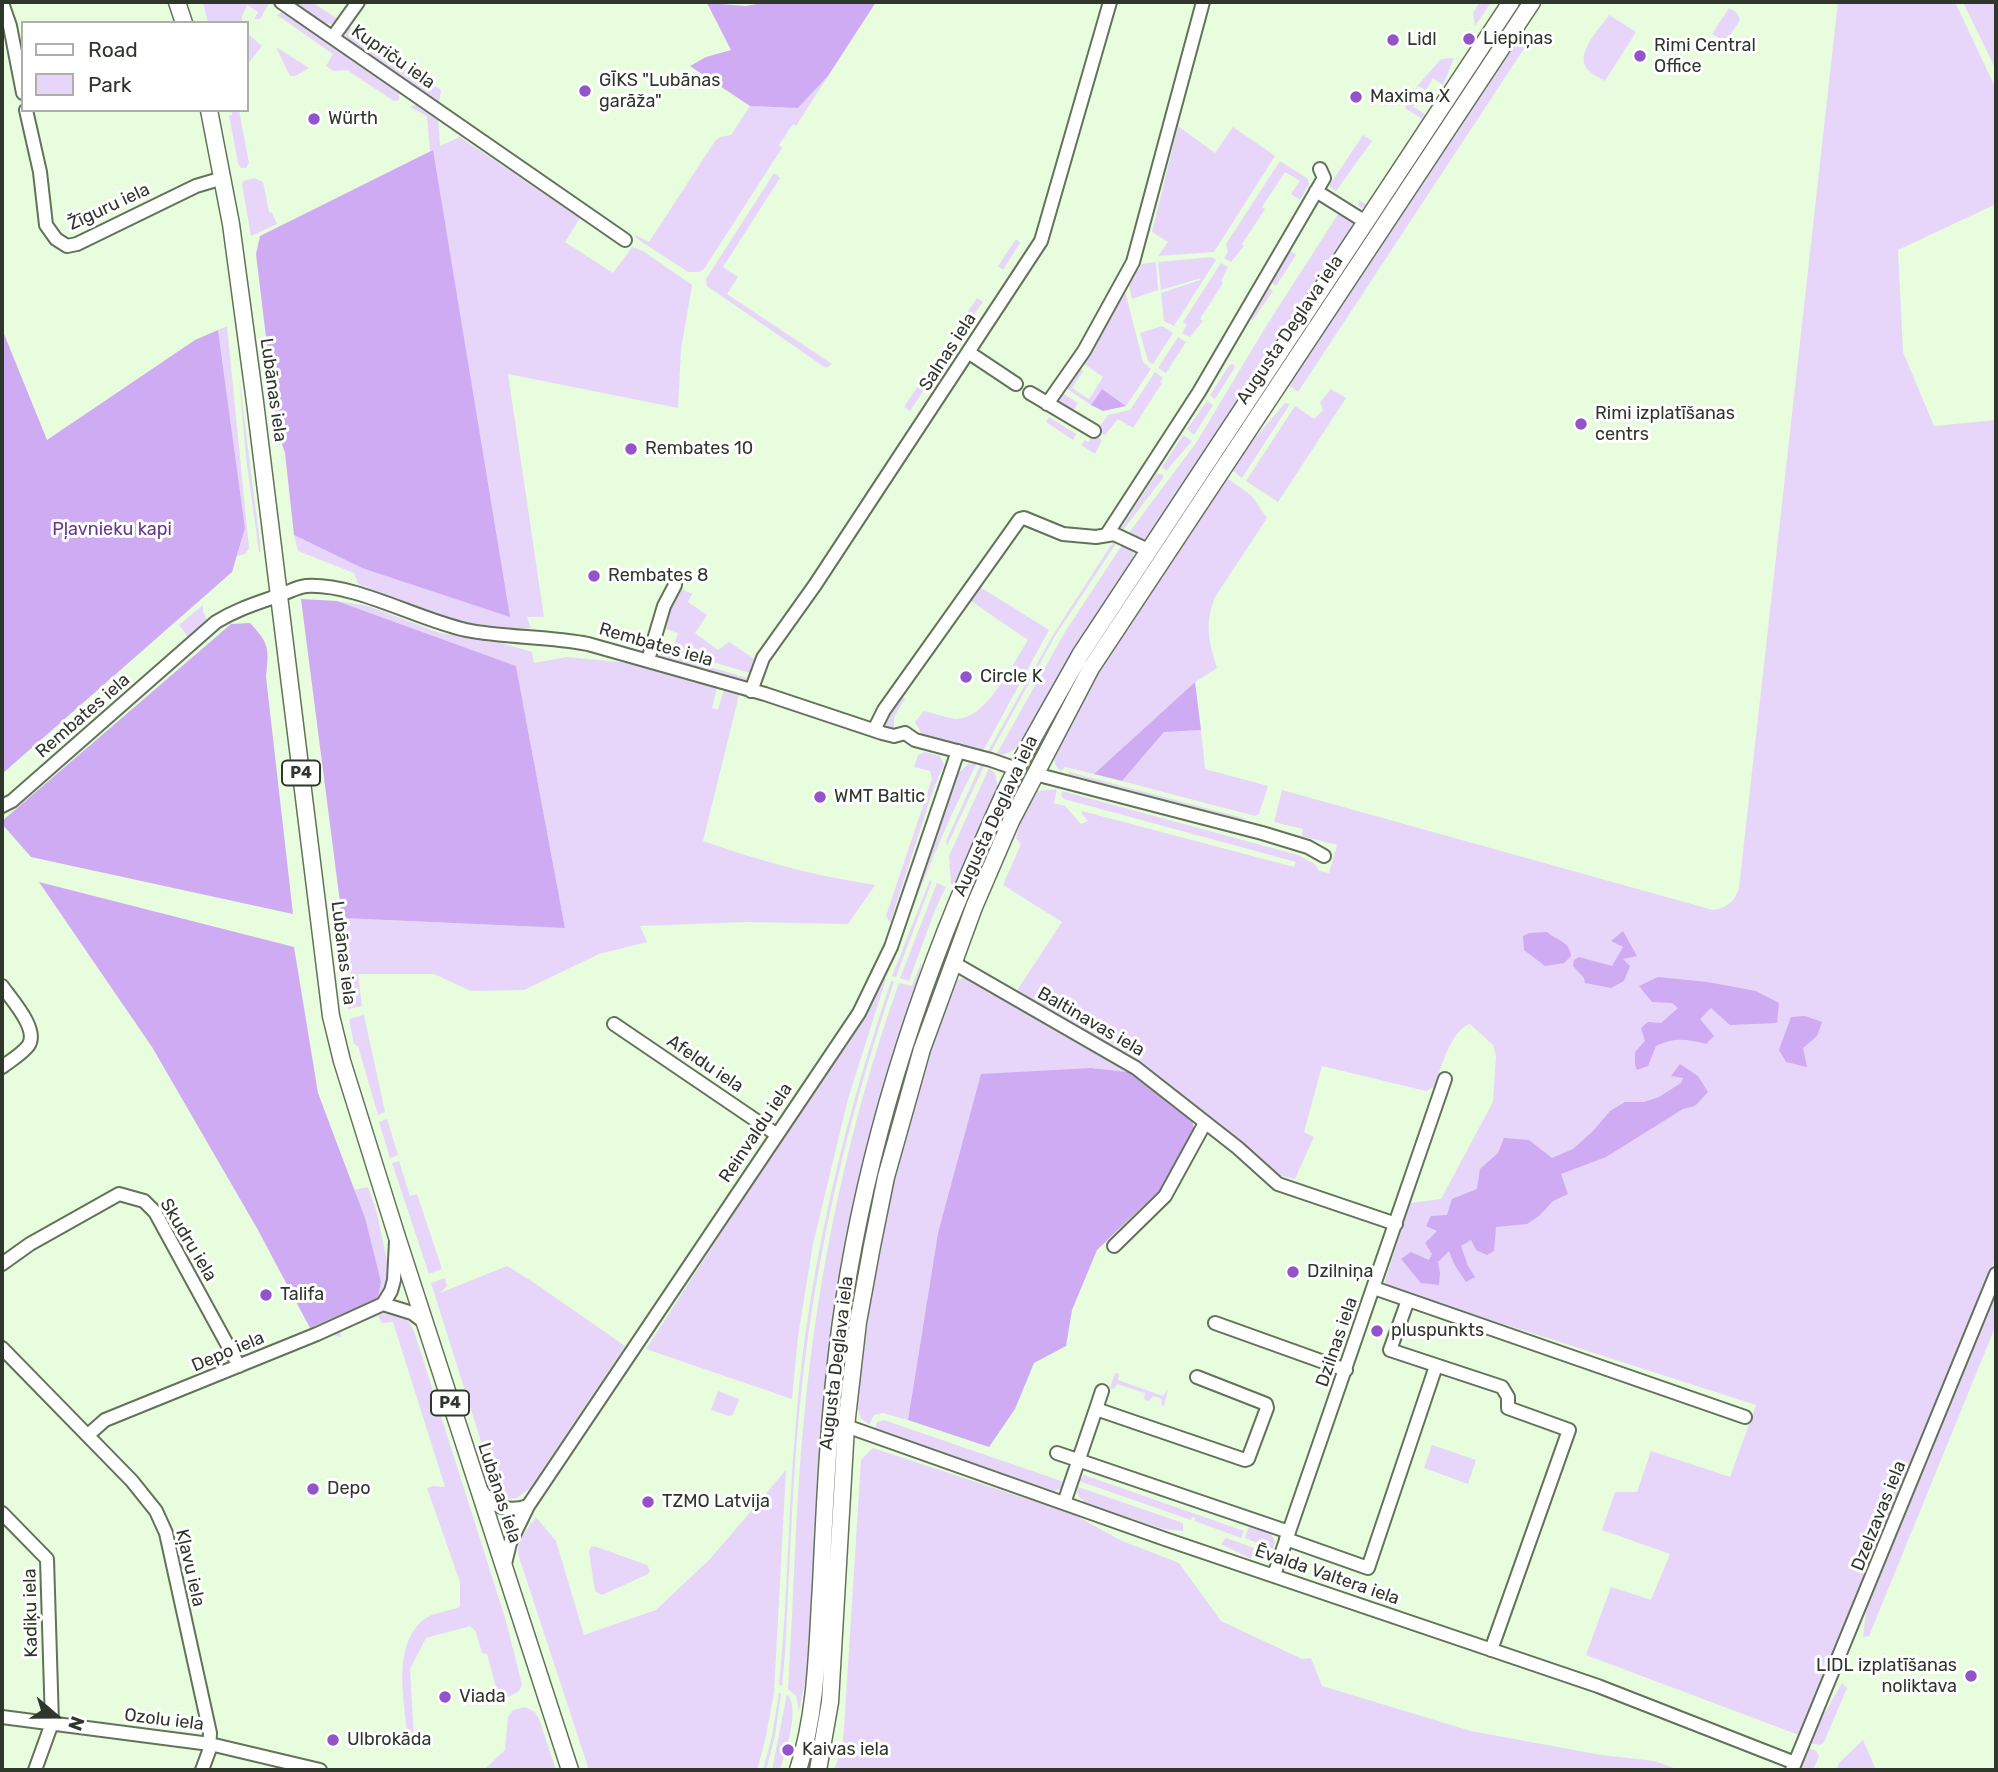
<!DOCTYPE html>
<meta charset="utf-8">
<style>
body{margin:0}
#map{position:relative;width:1998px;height:1772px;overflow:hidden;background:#e8fcde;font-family:Rubik,sans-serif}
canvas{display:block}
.frame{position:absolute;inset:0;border:4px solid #2f362b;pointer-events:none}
.legend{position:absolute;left:21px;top:21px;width:228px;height:91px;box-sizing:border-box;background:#fff;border:2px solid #acafaa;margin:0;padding:9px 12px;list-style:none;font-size:21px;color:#2f362b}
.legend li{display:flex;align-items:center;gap:14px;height:35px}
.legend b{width:35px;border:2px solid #acafaa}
.north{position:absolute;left:21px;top:1681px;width:70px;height:70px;-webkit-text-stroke:5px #fff;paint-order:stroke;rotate:110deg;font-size:19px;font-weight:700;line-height:28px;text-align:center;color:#2f362b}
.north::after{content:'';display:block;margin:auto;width:24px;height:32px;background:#2f362b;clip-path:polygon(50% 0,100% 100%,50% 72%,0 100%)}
</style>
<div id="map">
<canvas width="1998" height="1772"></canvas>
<div class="frame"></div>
<ul class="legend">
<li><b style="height:9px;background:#fff"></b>Road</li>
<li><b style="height:19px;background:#e7d6fa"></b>Park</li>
</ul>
<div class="north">N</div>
</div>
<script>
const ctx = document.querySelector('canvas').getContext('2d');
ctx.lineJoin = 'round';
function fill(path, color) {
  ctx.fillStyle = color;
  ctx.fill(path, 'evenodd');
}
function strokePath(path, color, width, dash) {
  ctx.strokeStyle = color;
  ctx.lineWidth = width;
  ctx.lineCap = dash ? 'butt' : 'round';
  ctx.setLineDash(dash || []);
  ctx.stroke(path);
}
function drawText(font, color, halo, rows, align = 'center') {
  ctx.font = font + ' Rubik,sans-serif';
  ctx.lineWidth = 6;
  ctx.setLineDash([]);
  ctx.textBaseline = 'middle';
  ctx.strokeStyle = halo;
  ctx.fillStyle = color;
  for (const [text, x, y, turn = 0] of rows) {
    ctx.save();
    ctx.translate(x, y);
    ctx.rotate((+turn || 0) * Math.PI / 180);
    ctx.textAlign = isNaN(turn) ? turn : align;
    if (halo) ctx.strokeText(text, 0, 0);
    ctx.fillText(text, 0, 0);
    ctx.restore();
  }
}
fill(new Path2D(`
 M203,2H267L268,5L260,19H254L258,12L247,5L242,17V23H208Z
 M291,2H312L339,20L335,24L322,23Z
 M1480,2H1491L1475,26L1473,13Z
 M1838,2H1955L1996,89V204L1898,250L1903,352L1934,426L1996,420V1257L1799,1735L1586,1655L1611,1587L1651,1600L1670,1554L1602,1530L1615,1492H1637L1651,1451L1730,1477L1756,1405L1385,1286L1384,1284L1410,1203L1441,1199L1493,1102L1496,1056L1493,1045L1470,1024C1451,1029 1441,1069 1434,1087L1426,1091L1322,1066L1304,1132L1314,1137L1295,1179L1278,1175L1246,1145L1209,1119L1155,1075L1016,992L1062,922L1003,885L1021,844L1016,838L1021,817L1037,791L1057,789L1054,803L1065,806L1081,824L1088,821L1082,814V811L1294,867L1296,862L1064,799L1061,796L1062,791L1298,855L1315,864L1319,871L1329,873L1337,845L1302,836L1303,829L1274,822L1282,790L1713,910C1726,908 1735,902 1739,888Z
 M1963,2H1996V70Z
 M1729,8L1737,13L1740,20L1728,38L1721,39L1712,34Z
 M282,12H287L399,90V100L394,101L347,70L334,71L326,66L333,54L277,15Z
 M1609,15L1636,32L1605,81C1599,77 1590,74 1586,67C1576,52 1601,27 1609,15Z
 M1505,20L1510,23L1300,337L1297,339Z
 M348,26L441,90L439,103L347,41L345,36Z
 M1521,30L1529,34V41L1298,392L1290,386L1291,376Z
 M247,33L262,46L247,65Z
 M276,47L309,68L295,76H290Z
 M1454,58L1443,85L1433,78L1426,90L1418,86L1411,99L1416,102L1413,107L1425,114L1424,120L1367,207L1361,208L1358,205L1359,200L1367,205L1422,119L1405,108L1418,85L1441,59Z
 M828,76L796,126L793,124L779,145L782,148L704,269L699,272H688L636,238L635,235L649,242L715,141L720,137L731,135L750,106L798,108Z
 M417,104H423L438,118L440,146L460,137L580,218L565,242L613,273L632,247L643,251L692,285L681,349L678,408L508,374L544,617H527L531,628H508L448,620L358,584L354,573L298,551L294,535L362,568L433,150L430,151L427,116L410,107Z
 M232,110H239L249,163L246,168H241L238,163L229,115H232Z
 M1178,126L1215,153L1233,127L1275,156L1214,252L1158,256L1168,242L1152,232Z
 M1363,135L1372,141L1336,191L1329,186Z
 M1280,161L1308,179L1309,184L1300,200L1291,194L1300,181L1285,172L1262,207L1265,209L1242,244L1244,246L1231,262L1224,258L1228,252L1226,244Z
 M774,173L780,178L723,267L738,277L727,294L832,364L826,368L707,286L706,279Z
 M254,178L263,182L269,212L272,213L277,224L251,236L242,184L244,181Z
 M1340,211L1353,220L1354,227L1148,537L1145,539L1133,538L1128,534L1196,443L1265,328Z
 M1016,239L1020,243L1003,270L998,266Z
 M1288,249L1296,255L1276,286L1270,281Z
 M1212,257L1216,260L1174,326L1164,321L1161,293L1200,280L1201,278L1161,290L1158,262Z
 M1156,262L1158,290L1132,299L1129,285L1142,264Z
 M1221,263L1228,267L1221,281L1223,283L1200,319L1203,321L1190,337L1182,333L1187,325L1183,322Z
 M1124,287L1143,362L1151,369L1126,406L1102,389L1091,405L1066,388L1078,368L1083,371L1072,388L1089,399L1103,377L1081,362Z
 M1267,287L1273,291L1253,320L1249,318Z
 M977,298L983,302L968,323L962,320Z
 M227,326L249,548L245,554L237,556L245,528L218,330Z
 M1162,326L1173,333L1153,364L1148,361L1140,333Z
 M1178,337L1186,342L1166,373L1158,368Z
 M1289,353V356L1102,639L1101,636Z
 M1230,364H1233L1235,367L1215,399L1210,395Z
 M1155,372L1163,378L1160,382L1162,383L1133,428L1118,419L1105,435L1097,430L1108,415L1130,410Z
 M239,377L261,552H259L246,458Z
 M922,380L928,384L910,411L904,407Z
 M1331,389L1346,398L1278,502L1246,481L1295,406L1314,419L1323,410L1320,402Z
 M1062,393L1078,403L1072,413L1059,407L1058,400Z
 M1207,401L1213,405L1194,435L1187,429Z
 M1285,403L1290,404L1242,478L1231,469L1238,458Z
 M1049,417L1076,434L1073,440L1046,422Z
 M1094,434L1102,440L1095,454L1081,445L1085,440L1088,442Z
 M1183,435L1192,441L1166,471L1162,467Z
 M1157,473L1163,475V478L1123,530L1121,528Z
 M1227,478L1251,495L1267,518L1215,597C1204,625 1209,641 1217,668L1195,682L1094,774L1065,767L1061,771C1052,764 1054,758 1056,747L1114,647L1224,479Z
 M1113,542H1117L1055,636L990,754L987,753L1053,635Z
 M1122,545H1126C1134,552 1135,554 1132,564L1026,738C1017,747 1009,756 996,755L1065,632Z
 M980,587L1049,630L983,751L922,735L915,722L924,711C934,713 946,718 956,719C986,720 1013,663 1028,640L971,601Z
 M680,588L692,594L688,602L707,615L695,633L718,650L729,642L756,660L750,673L658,646L660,641L674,645L678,633L663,628L668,612Z
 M337,601L368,606L440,633L498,642L532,652L534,663L567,657L630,663L717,688L712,708L718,710L724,690L739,695L703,841C759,861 816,876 875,885L848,924L746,922L640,926L647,942L599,954L524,990L471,991L434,974H358L362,1006L348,1009L344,975L348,974L342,918L565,928L516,666Z
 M203,605V611L207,620L188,637L179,625Z
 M658,652L751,679L747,683L661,659Z
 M1094,652L973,893L970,891C1006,809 1046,731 1091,653Z
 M900,695L905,699L894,717V730L884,728L882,722Z
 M1201,730L1205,769L1268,786L1259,814L1255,816L1122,781L1164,732Z
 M925,752L940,756L944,765L934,787L890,923L886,916L932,779L930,771L914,767L918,755Z
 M977,763C941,831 915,903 887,974L884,973L897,942L957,774L968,764Z
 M981,764L984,766L947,846L946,841Z
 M989,768L995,773L998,788L957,886L951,884L949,856Z
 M1069,772L1247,819H1240L1068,774Z
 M930,880L932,881L896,977L892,976Z
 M937,883L946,887L935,910L909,981L900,978Z
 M963,907L967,909L951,947L914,1054L864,1241L838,1427L822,1709L811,1770H807L819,1709L834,1427L861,1241L910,1053L947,945Z
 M921,963L920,983L830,1359L816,1522L809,1662L799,1711L796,1696L788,1689C794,1599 795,1508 804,1418C818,1270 849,1123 899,983L912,986Z
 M883,977L886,979L848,1099L813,1244L798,1336L792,1399L646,1349L819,1082Z
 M964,978L1137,1073L1091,1068L938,1233L908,1420L883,1413L874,1415L869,1425L860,1417L856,1401C866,1336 874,1270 888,1205C904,1132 927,1060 950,989L957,980Z
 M891,981L894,982C855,1097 825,1216 808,1337C793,1441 791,1548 785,1654L782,1686L779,1685C788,1597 788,1509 796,1421C808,1271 843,1123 891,981Z
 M364,1015L385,1112L378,1115L358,1046L354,1044L349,1019Z
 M387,1119L398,1155L390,1158L379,1122Z
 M399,1161L410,1196L417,1194L442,1269L429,1274L392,1163Z
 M368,1187L377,1213L390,1275L385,1294L378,1298L381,1282L354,1190Z
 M507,1266L530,1280L625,1346L530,1488L517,1498L506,1499L497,1492L431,1283L445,1278L447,1286L440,1293Z
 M1996,1290V1325L1869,1636L1863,1637L1866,1612L1871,1596Z
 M384,1312L404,1314L414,1331L506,1621L522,1685L519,1691L508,1697L497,1691L487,1654L482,1653L476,1632L470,1626L426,1638L410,1669L414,1740L408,1742C406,1705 390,1649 423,1620C432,1613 449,1611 460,1607V1582L427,1488L433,1486L445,1487L393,1322L382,1323L378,1316L340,1331L341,1338L335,1335L337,1331Z
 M1115,1373L1119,1374L1118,1380L1163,1396L1168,1390L1164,1406L1161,1405L1162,1399L1153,1396L1149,1401L1144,1399L1145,1393L1117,1384L1114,1389L1110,1388Z
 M718,1391L739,1399L733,1415L729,1416L711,1410Z
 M884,1420L1067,1483L1063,1488L1054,1491L875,1429L877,1422Z
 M1432,1445L1476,1460L1468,1484L1424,1468Z
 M873,1448L1073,1514L1120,1540L1179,1563L1221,1621L1302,1659L1311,1658L1322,1686L1471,1731L1601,1755L1655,1761L1679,1770H834L842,1748L844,1729L861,1460Z
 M786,1470L774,1693L765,1741L757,1770H589L519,1557C515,1541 527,1530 536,1517L556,1541L584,1635L656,1610L710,1559Z
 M1084,1475L1244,1531L1241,1538L1195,1521V1518L1192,1517L1191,1520L1079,1481Z
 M1078,1487L1183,1523V1531L1163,1529L1083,1502L1084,1500L1080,1498L1077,1492Z
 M1249,1526L1271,1534L1275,1541L1273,1549L1245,1538Z
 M1226,1538L1254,1548L1251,1559L1221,1544Z
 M594,1546L647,1565L650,1570L648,1574L602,1595L595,1591L589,1551L591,1547Z
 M1842,1683L1847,1688L1824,1742L1820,1745L1811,1743L1819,1723Z
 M779,1693H781L775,1736L766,1770H763L772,1736Z
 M787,1694C801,1709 785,1752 780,1770H772Z
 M525,1707L535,1712L539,1719L556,1770H484L505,1750L508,1717L513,1710Z
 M1863,1740L1876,1770H1837L1839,1763Z
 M1809,1748L1816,1751L1819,1756L1813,1770H1799Z`), '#e7d6fa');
fill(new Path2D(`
 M767,2H876L828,76L798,108L750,106L690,66L706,57L731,50L707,3L746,6Z
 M433,150L510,617L362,568L294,535L285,453L277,429L256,254L260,236Z
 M2,329L47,440L195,340L218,330L245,528L232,572L2,774Z
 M1102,389L1126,406L1103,411L1091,405Z
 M301,599L337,601L516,666L565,928L342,918Z
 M250,623C270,644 269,649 266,677L293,914L31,857L2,824V821L231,624Z
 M1195,682L1201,730L1164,732L1122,781L1094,774Z
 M39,882L294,947L318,1093L365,1218L381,1282L378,1298L310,1328L258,1230L152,1047Z
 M1623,931L1637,956L1623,959L1630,966L1624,981L1611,988L1585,983L1584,978L1573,966L1574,960L1579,957L1612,966L1623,947L1611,941Z
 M1547,932C1557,941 1570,941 1571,956L1564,963L1545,966L1524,950L1523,936L1529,933Z
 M1658,977L1707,982L1756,991L1779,1003L1777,1023L1730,1025L1711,1008L1700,1019L1714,1036L1706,1044C1687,1039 1674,1037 1656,1046L1648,1066L1637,1070L1635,1065V1052L1645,1041L1641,1028L1648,1022L1661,1023L1678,1008L1672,1003L1652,1002L1639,986Z
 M1805,1016L1822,1022L1817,1036L1803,1048L1807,1067L1786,1062L1779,1050L1791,1017Z
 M1680,1064L1698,1076L1708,1092L1695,1106L1683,1109L1606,1157L1561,1174L1568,1194L1553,1201L1539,1216L1527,1224L1496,1227L1494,1251L1487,1255L1476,1250L1471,1240L1461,1246L1468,1266L1475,1277L1466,1282L1454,1264L1449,1251L1438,1262L1440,1273L1439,1285L1421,1283L1401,1259L1411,1252L1429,1260L1432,1254L1425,1243L1437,1231L1426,1226L1431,1216L1447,1215L1452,1199L1477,1189L1480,1169L1498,1153L1504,1138L1529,1140L1552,1158L1573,1149L1593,1131L1610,1111L1625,1102H1644L1659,1097L1681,1083L1683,1078L1671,1076Z
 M1091,1068L1137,1073L1192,1120L1195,1133L1169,1181L1097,1250L1072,1310L1066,1346L1034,1363L1015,1409L989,1447L908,1420L938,1233L981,1074Z`), '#cfabf3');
const minor = new Path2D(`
 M281,2L625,240
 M2,3L10,26L23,93
 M333,37L358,2
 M26,110L40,172L46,225L56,239L67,246L77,244L196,186L223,178
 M1316,191L1364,221
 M968,352L1016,384
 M1030,393L1094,431
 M1047,404L1084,351L1133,262L1203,2
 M1107,534L1199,392L1324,178L1320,169
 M648,660L664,606L675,585
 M751,691L763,658L815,585L1041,241L1110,2
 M874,730L884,710L1020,519L1024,518L1063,534L1096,537L1114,534L1148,550
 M1035,774L1262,833L1308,847L1324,856
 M2,806L12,801L216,622C237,609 258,603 280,595C289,592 297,587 306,586C355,583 416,619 466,630C506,638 547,636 588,644L765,694L882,733L894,736L905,733L915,740L991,760L1017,769
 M952,962L1136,1068L1238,1148L1278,1184L1396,1224
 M2,986C11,999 40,1030 28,1046C22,1054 10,1061 2,1067
 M614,1024L776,1134
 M1114,1246L1165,1196L1205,1123
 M2,1264L30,1244L119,1194L144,1201L155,1212L239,1366
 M1374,1288L1745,1417
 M1408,1300L1390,1350L1502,1387L1508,1397V1408L1569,1430L1491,1650
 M383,1304L412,1313L424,1322
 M1215,1323L1346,1370
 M2,1348L132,1481L156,1511L166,1533L210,1733L209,1751L202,1770
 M1096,1409L1102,1391
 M846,1426L1165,1539L1598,1686L1795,1763
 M88,1435L105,1420L317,1334L383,1304L391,1291L394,1280L396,1241
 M1057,1453L1289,1532
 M481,1490C493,1507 508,1513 528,1506
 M1064,1503L1096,1409L1245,1460L1248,1459L1267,1408L1266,1404L1197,1377
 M2,1513L47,1559L52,1723L35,1770
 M1286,1539L1368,1568L1436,1366
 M504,1568L510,1543L528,1506L859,1013L891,947L958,751
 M1274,1575L1445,1079
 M2,1717L210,1744L320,1770
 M1792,1770L1996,1274`);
const major = new Path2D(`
 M177,2L184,23
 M209,110L231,224L255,402L331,1016L342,1061L397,1237L570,1770
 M798,1770C817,1711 817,1647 821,1585C825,1499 829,1414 840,1329C861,1173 907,1019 969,874C984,839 999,802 1017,768C1037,730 1059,693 1080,655L1511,2
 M818,1770L830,1702L846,1426L858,1322L872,1246L886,1177L922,1049L974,907L1011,821L1091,668L1532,2`);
strokePath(minor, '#62735a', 16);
strokePath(major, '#62735a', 19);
strokePath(minor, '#fff', 12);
strokePath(major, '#fff', 16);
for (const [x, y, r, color] of [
 [1469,39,7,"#9454c9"],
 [1393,40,7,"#9454c9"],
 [1640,56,7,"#9454c9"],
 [585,91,7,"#9454c9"],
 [1356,97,7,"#9454c9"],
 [314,119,7,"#9454c9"],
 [1581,424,7,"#9454c9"],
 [631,449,7,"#9454c9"],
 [594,576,7,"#9454c9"],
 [966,677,7,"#9454c9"],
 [820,797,7,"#9454c9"],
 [1293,1272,7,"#9454c9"],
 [266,1295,7,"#9454c9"],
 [1377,1331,7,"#9454c9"],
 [313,1489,7,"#9454c9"],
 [648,1502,7,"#9454c9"],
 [1971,1676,7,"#9454c9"],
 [445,1697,7,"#9454c9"],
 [333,1740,7,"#9454c9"],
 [788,1750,7,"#9454c9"]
]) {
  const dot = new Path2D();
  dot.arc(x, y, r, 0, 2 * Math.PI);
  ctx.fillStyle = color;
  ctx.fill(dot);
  strokePath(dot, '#fff', 2.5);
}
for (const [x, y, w] of [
 [301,773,38],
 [450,1403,38]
]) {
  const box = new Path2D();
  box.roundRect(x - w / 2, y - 12.5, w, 25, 5);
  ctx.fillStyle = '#fff';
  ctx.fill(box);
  strokePath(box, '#2f362b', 2);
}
drawText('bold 16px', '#2f362b', null, [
 ["P4",301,773],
 ["P4",450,1403]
]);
drawText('18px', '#2f362b', '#fff', [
 ["Liepiņas",1483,39],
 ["Lidl",1407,40],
 ["Rimi Central",1654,46],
 ["Office",1654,67],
 ["GĪKS \"Lubānas",599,81],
 ["garāža\"",599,102],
 ["Maxima X",1370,97],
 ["Würth",328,119],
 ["Rimi izplatīšanas",1595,414],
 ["centrs",1595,435],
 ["Rembates 10",645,449],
 ["Rembates 8",608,576],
 ["Circle K",980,677],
 ["WMT Baltic",834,797],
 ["Dzilniņa",1307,1272],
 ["Talifa",280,1295],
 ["pluspunkts",1391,1331],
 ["Depo",327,1489],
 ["TZMO Latvija",662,1502],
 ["LIDL izplatīšanas",1957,1666,"right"],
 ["noliktava",1957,1687,"right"],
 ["Viada",459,1697],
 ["Ulbrokāda",347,1740],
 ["Kaivas iela",802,1750]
], 'left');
drawText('18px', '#2f362b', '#fff', [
 ["Kupriču iela",393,57,35],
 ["Žīguru iela",109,207,-25],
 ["Augusta Deglava iela",1290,330,-56],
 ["Salnas iela",948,352,-57],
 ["Lubānas iela",273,390,82],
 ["Rembates iela",656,645,16],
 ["Rembates iela",83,716,-41],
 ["Augusta Deglava iela",996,816,-65],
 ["Lubānas iela",343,953,83],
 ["Baltinavas iela",1091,1022,30],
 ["Afeldu iela",705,1064,34],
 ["Reinvaldu iela",756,1133,-56],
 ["Skudru iela",188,1240,59],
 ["Dzilnas iela",1337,1342,-71],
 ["Depo iela",228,1352,-23],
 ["Augusta Deglava iela",837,1363,-83],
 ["Lubānas iela",499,1493,72],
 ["Dzelzavas iela",1879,1516,-68],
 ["Kļavu iela",190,1568,77],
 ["Ēvalda Valtera iela",1327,1575,19],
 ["Kadiķu iela",31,1613,-91],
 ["Ozolu iela",164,1720,7]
]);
drawText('18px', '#65388b', '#fff', [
 ["Pļavnieku kapi",112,530]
]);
</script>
